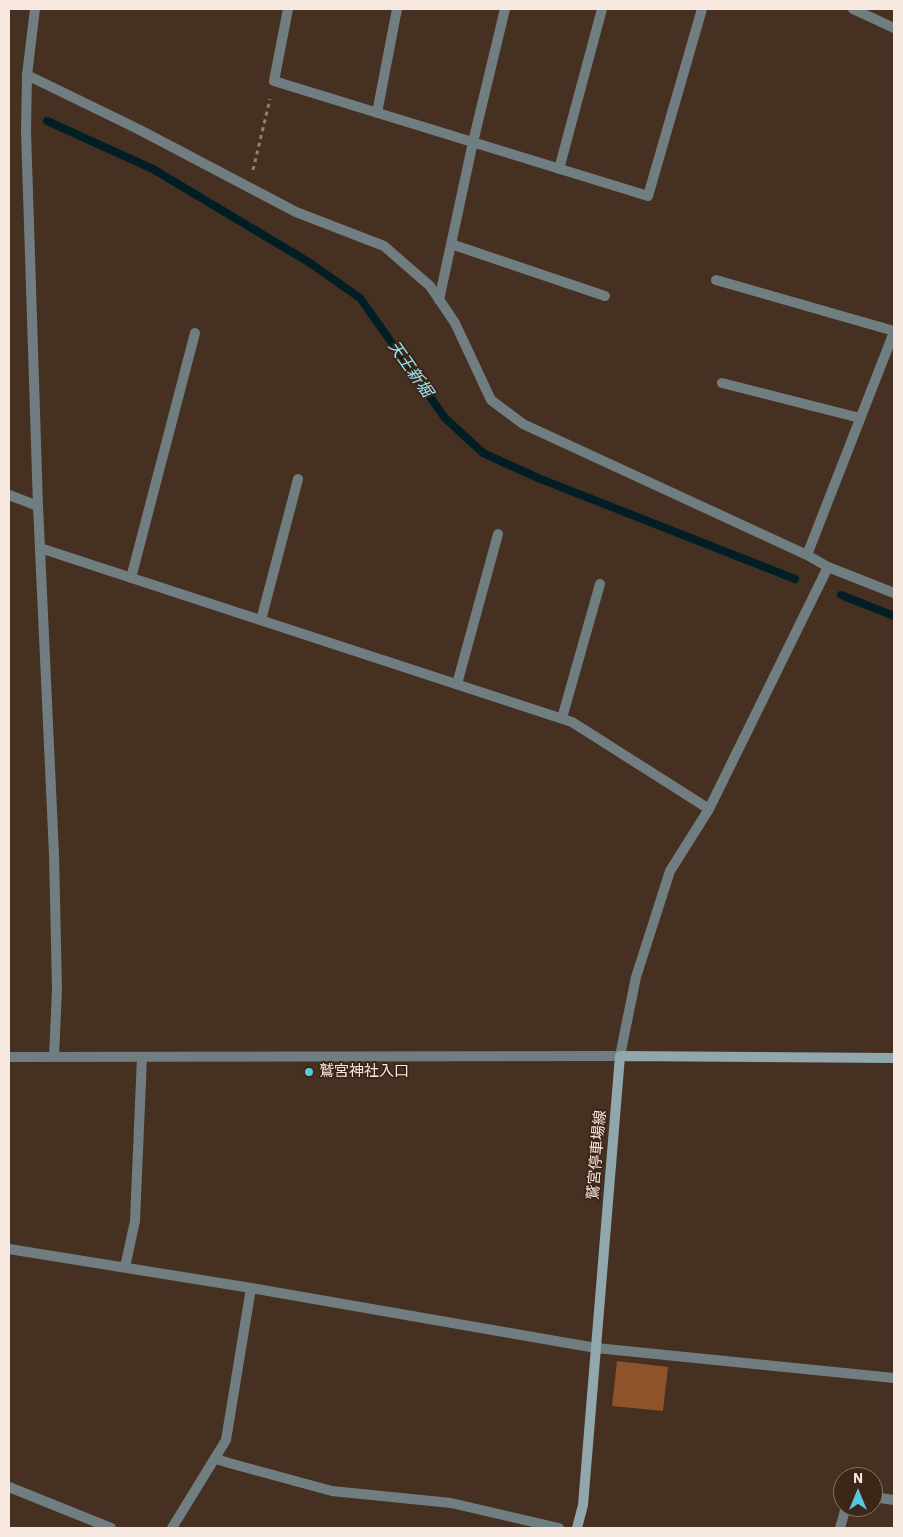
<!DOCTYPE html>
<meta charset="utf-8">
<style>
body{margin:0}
#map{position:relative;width:903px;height:1537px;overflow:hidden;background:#463021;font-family:"IBM Plex Sans",sans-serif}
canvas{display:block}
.frame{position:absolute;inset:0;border:10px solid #f8e9e0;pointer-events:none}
.north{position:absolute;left:833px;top:1467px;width:50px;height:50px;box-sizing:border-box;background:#3b2617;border:1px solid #877467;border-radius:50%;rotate:0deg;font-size:14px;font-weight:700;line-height:20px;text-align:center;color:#f8e9e0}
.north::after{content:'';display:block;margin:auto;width:18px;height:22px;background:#56c9e0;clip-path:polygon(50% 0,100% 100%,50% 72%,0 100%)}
</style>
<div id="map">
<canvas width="903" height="1537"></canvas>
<div class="frame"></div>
<div class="north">N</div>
</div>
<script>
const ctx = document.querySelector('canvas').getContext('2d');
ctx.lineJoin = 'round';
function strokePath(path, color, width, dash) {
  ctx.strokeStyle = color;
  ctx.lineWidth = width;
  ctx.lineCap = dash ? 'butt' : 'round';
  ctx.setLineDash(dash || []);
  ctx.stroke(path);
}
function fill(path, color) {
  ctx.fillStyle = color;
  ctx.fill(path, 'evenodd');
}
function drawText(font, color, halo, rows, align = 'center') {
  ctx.font = font + ' "IBM Plex Sans","Noto Sans JP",sans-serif';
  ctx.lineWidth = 4;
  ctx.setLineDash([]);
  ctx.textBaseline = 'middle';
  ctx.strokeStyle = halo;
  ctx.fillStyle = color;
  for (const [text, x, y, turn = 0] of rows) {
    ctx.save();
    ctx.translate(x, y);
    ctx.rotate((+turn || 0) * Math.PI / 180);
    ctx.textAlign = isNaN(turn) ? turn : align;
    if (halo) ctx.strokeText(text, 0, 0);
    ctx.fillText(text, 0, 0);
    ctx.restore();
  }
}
strokePath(new Path2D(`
 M47,121L153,169L310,263L360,298L445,418L483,453L538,478L795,579
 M841,595L894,616`), '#001e24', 8);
fill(new Path2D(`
 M617,1361L668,1367L663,1411L612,1406Z`), '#8e5328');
strokePath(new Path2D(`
 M253,170L270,99`), '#917e72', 3, [4, 4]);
strokePath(new Path2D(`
 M722,383L860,418
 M261,620L298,479
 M457,684L498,534
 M562,718L600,584
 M125,1267L135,1221L142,1057
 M216,1459L229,1463L332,1491L451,1503L559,1528
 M9,1487L111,1528
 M172,1528L226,1440L251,1288`), '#707e82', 10);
strokePath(new Path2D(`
 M288,9L274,81L648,196L702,9
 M853,9L894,28
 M27,75L138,129L296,212L384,246L430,286L455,323L491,400L523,424L807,555L828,567L894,593
 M377,113L397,9
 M559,169L602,9
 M451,244L605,296
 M716,280L894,331
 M439,300L473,142L505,9
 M9,495L38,506
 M40,548L572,722L709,809
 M807,555L894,332
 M131,578L195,333
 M620,1056L636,977L670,871L709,809L828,567
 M9,1249L251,1288L596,1348L894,1378
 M873,1497L894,1500
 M840,1528L846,1507`), '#707e82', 10);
strokePath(new Path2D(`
 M35,9L27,75L26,131L38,506L54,854L57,989L54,1057
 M9,1057L620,1056`), '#707e82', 10);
strokePath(new Path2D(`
 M577,1528L583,1505L620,1056L894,1058`), '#90a7ad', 10);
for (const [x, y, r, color] of [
 [309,1072,5,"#56c9e0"]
]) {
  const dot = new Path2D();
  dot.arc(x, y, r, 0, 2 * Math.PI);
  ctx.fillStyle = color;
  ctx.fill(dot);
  strokePath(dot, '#3b2617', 2);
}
drawText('15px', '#f8e9e0', '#3b2617', [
 ["鷲宮神社入口",319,1072]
], 'left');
drawText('15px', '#f8e9e0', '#3b2617', [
 ["鷲宮停車場線",597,1155,-85]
]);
drawText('italic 16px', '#9ce7f7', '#3b2617', [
 ["天王新堀",410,369,55]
]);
</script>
